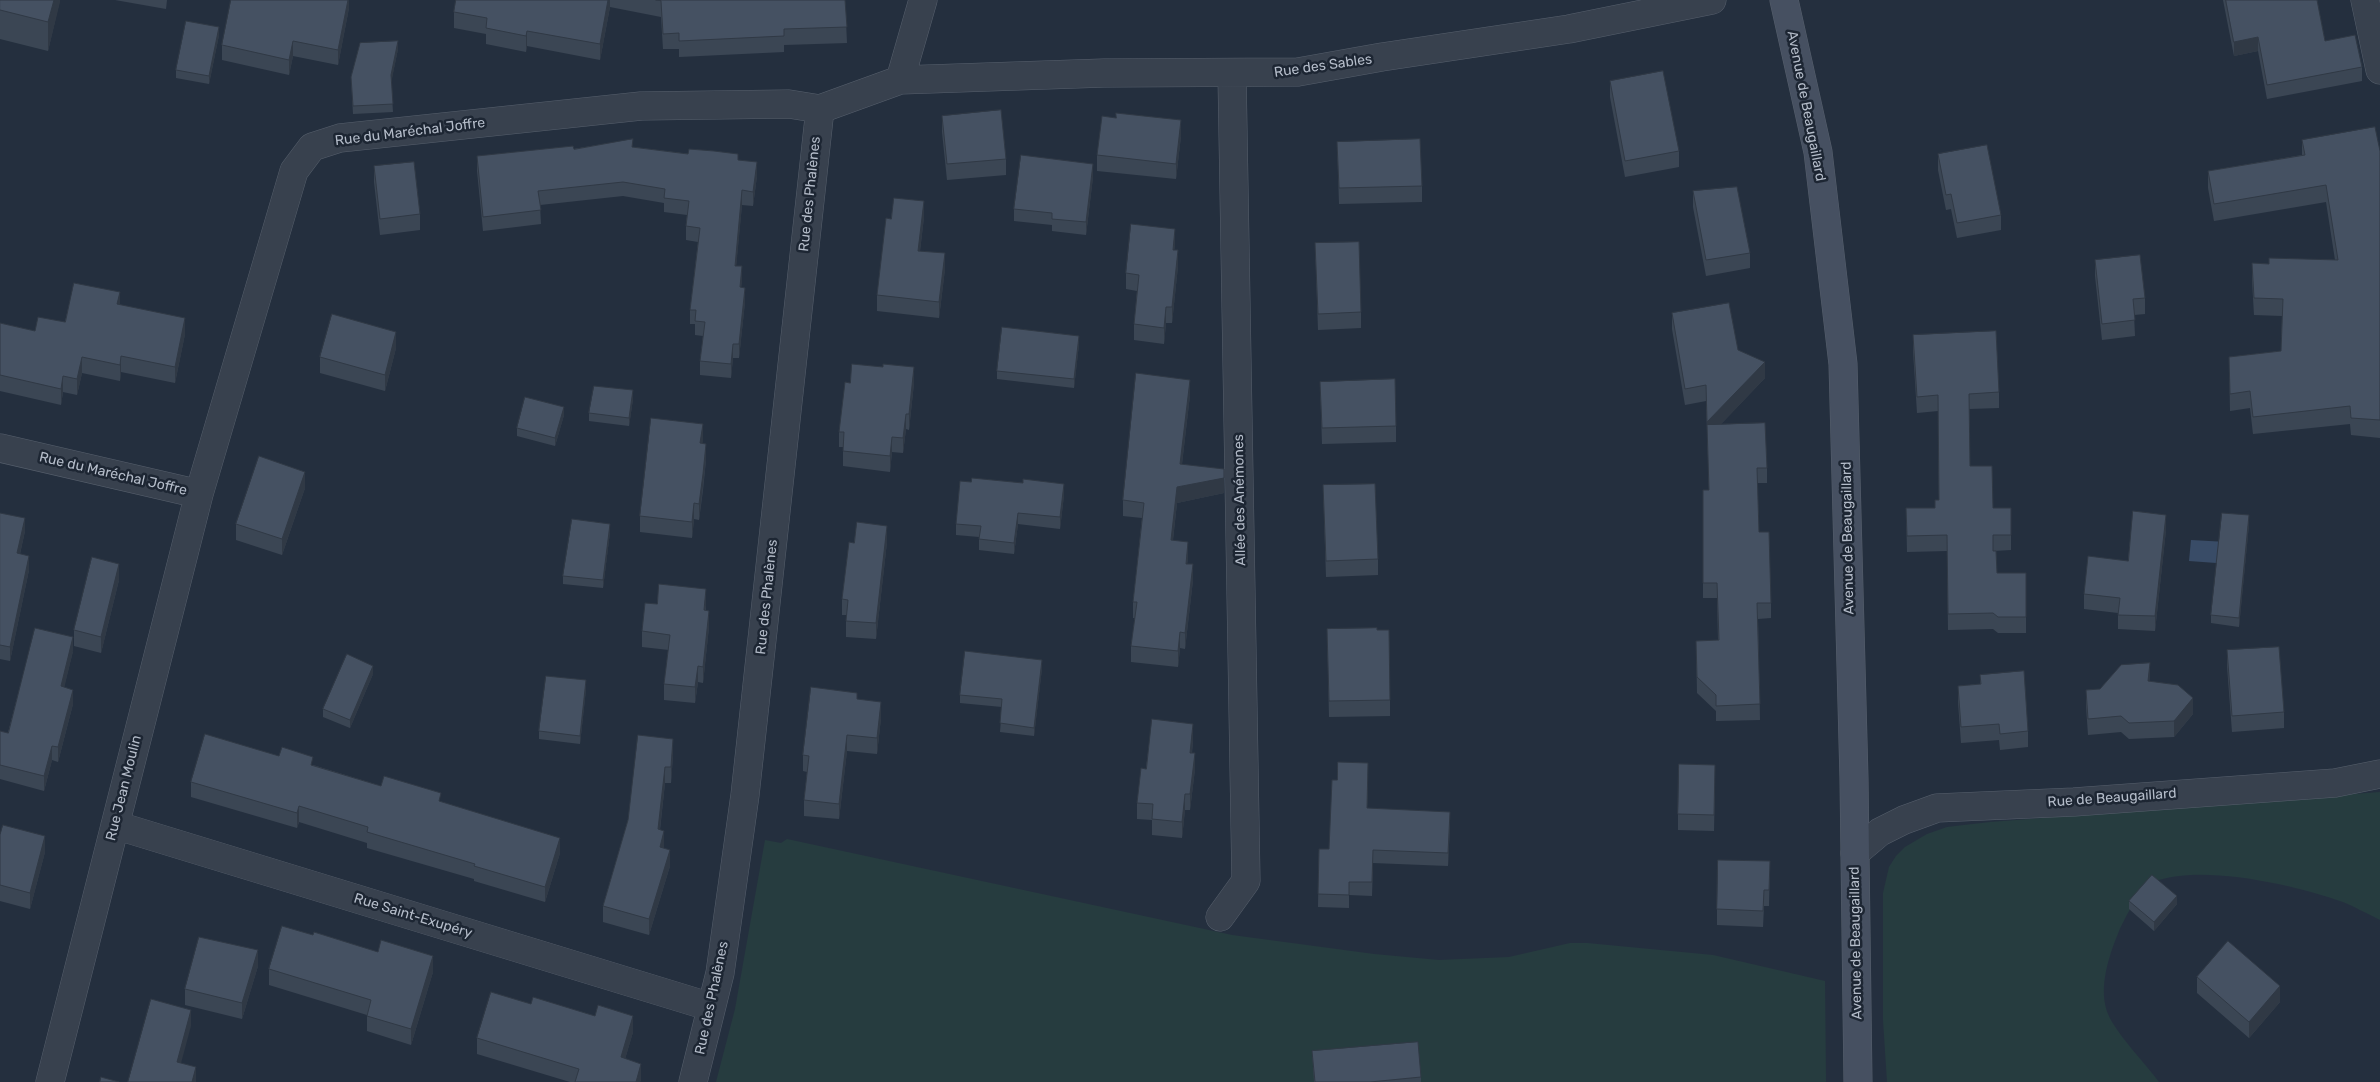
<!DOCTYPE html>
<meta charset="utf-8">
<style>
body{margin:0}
canvas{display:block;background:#242f3e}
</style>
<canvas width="2380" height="1082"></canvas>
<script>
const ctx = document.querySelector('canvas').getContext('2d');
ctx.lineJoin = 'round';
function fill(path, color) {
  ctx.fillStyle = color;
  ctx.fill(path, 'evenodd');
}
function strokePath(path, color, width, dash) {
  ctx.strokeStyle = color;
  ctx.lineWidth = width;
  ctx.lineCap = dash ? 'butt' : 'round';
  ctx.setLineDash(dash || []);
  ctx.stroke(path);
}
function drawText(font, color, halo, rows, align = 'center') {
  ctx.font = font + ' Rubik,sans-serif';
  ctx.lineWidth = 5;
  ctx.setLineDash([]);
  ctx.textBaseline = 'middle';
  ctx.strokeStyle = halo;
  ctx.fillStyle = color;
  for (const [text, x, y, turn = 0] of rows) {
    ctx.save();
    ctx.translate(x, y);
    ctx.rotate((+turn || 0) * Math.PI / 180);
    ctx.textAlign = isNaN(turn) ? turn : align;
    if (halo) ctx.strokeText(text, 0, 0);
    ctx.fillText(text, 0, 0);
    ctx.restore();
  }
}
fill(new Path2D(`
 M2380,792V920C2368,914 2355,907 2343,902C2295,885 2201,863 2153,882C2140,888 2125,918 2119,931C2108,958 2095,995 2112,1022C2125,1043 2144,1062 2159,1082H1887L1883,1020V893L1889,867L1896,856L1905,847L1927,834L1947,827L1990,822Z
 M787,839L1232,935L1374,954L1439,960L1509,957L1570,943H1587L1713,955L1825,981L1826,1082H716L735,1009L765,840L781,843Z`), '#263c3f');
fill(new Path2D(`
 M2191,540L2245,543L2244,565L2189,561Z`), '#394c67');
const street = new Path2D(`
 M2365,0L2380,70
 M900,80L1104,73L1298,72L1382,57L1569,29L1712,0
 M0,448L199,494L294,171L312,147L340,138L641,106L789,104L820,109L900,80L923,0
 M115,825L711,1007
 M1855,853L1880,832L1904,820L1937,808L2074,802L2335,783L2380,774
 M1220,917L1246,881L1232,74
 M50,1082L199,494
 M693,1082L720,973L745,795L820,109`);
const secondary = new Path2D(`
 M1784,0L1818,152L1843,364L1854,779L1858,1082`);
strokePath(street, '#565f6c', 29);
strokePath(secondary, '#565f6c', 29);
strokePath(street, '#38414e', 28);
strokePath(secondary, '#465061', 28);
fill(new Path2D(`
 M0,0H60L48,51L0,39Z
 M115,0H167L166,9Z
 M349,0V8L338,65L293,56L289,75L222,60V45Z
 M456,0H845L847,43L784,45V52L679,57V49H663L661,17L610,7L600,60L527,46L526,52L486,44V34L454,28V12Z
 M2223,0H2317L2325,41L2362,67V81L2267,99L2258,51L2234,56Z
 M219,35L209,84L176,78V70Z
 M398,49L391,82L393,112L353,114L351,77Z
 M1610,81L1679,151V167L1625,177L1610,97Z
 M942,116L1006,159V175L947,180L942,132Z
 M1116,118L1181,136L1176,179L1097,171V155Z
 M2302,140L2380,151V438L2351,435L2350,424L2253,434L2250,408L2230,411L2229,357L2281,351L2282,316L2254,315L2252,280V263L2269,264L2335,260L2326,202L2214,221L2208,188V171L2302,155Z
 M1337,142L1422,186V202L1339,204Z
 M633,147L738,160L757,176L753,206L742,205L736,266L742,280L741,287L745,302L739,358H733L731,378L700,375V361L703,336L695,335V324H690V310L698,242L686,240V226L687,215L664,212V203L623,196L540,205L541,224L483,231L477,171V156L574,149Z
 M1938,154L2001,215V230L1957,238L1951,209L1946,210L1938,170Z
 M374,166L420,214V230L380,235L374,182Z
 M1093,177L1086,235L1052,231V225L1014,221V209Z
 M1693,191L1750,253V268L1706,276L1693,207Z
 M924,217L920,251L945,269L939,318L877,311V295L891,219Z
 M1315,243L1361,312V328L1318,330Z
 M1175,245L1174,250L1178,266L1172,323H1166L1164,344L1134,340V324L1137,291L1126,289V273Z
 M2095,260L2145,298V314L2134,315L2135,336L2102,340L2095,276Z
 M120,305L185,334L175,383L121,372L120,381L82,373L77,395L63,392L61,405L0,391V323L35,331Z
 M1672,313L1738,350L1765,378L1720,425L1767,468V483H1757L1759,532L1771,603V618L1758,619L1760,720L1716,721V711L1697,693L1696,641L1718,640L1717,598H1703V490H1709L1706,401L1685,405L1672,329Z
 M1913,335L1999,392V408L1969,409L1970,466L1993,508H2011V550L1993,551L1997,573H2026V633H1998L1993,629L1948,630L1947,551L1907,552L1906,508H1935L1939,500L1938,411L1917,413L1913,351Z
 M1079,344L1074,388L997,379V371Z
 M396,348L385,391L320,373V357Z
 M1320,382L1396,426V442L1322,444Z
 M850,383H914L909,430L906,429L903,453L892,452L890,472L843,466V447H839V432Z
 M1190,395L1182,464L1224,493L1177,503L1173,540L1188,558L1187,564L1193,580L1185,649L1180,648L1178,667L1131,662V646L1135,618H1133V602L1142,518L1123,516V500Z
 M633,399L629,426L589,421V413Z
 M564,415L555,446L517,436V428Z
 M703,440L702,443L706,460L703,490L699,520L694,519L692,538L640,532V516Z
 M1323,485L1378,559V575L1326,577Z
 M305,488L282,555L236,540V524Z
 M1064,495L1060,529L1018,524L1014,554L979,550V537L956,535V524Z
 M0,513L25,531L20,554L29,570L10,661L0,659Z
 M2249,524L2239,627L2211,623V615Z
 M2166,530L2155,631L2118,629V613L2084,609V594L2128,561Z
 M610,532L603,588L563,584V576Z
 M887,542L876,639L846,637V615H842V599L854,543Z
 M119,580L101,653L74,646V630Z
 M657,604L706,605V610L709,627L703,683L698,682L695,703L664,700V684L669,650L642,647V631Z
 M1327,629L1390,700V716L1329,717Z
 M2227,650L2284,712V728L2232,732L2227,666Z
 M73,651L64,687L73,704L58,762L52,760L44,791L0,779V731L8,733Z
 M1042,668L1034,736L1000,732L1002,707L960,703V695Z
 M373,674L350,728L323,717V709Z
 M1980,675L2028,731V747L2000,750L1999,740L1961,743L1958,702V686L1980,684Z
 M2150,681L2193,714L2174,737L2129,739L2121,732L2088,735L2086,706V690L2100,689Z
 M586,689L580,744L539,739V731Z
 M857,699L881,718L877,754L847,751L839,819L804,816V800L807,772L803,771V755Z
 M1193,740L1192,753L1195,769L1190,810H1185L1182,838L1152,835V820L1137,819V803L1146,769Z
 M673,755L671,783H665L660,830L664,848L670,866L649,935L603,922V906L628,820Z
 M313,765L381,786L441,802L560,853L545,902L474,881V879L367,848V843L299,822L297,828L191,797V782Z
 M1368,776L1367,808L1450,825L1448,866L1373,863L1372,896L1349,895V908L1318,907L1319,849H1329L1337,780Z
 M1715,781L1714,831L1678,830V814Z
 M0,835L45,852L30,909L0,901Z
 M1770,861L1769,906H1764L1763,927L1717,925V909Z
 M2129,901L2177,904L2154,931L2129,909Z
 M258,966L242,1019L185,1005V989Z
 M269,969L433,972L411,1045L367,1031V1015L269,985Z
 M2197,977L2280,1002L2249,1038L2197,993Z
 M633,1032L625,1059L641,1080L640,1082H570L477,1054V1038Z
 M1312,1051L1421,1077V1082H1314Z`), '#3b4654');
fill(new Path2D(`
 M54,0H60V2L48,51V22Z
 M348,0H349V8L338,65V50Z
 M608,0H610V7L600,60V44Z
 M219,27V35L209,84V76Z
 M527,31V46L526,52V36Z
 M2258,37V51L2234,56V42Z
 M293,41V56L289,75V60Z
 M398,41V49L391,84V75Z
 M1181,120V136L1176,179V164Z
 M757,162V176L753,206V192Z
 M1093,164V177L1086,235V222Z
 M742,190V205L735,280V266Z
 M924,201V217L918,267V251Z
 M1175,229V245L1173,266V250Z
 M1178,250V266L1172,323V307Z
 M945,253V269L939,318V302Z
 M742,266V280L740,301V287Z
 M745,288V302L739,358V344Z
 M120,292V307L117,304Z
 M1166,307V323L1164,344V328Z
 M185,318V334L175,383V367Z
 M396,332V348L385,391V375Z
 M1079,336V344L1074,388V379Z
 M733,344V358L731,378V364Z
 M121,356V372L120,381V365Z
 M82,357V373L77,395V379Z
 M1765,362V378L1708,438L1707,425V438V422Z
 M914,367V383L909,430V414Z
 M63,376V392L61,405V389Z
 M1190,380V395L1180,480V464Z
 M633,390V399L629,426V418Z
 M564,407V415L555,446V438Z
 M906,414V429L903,453V438Z
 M703,424V440L700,459V443Z
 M892,437V452L890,472V456Z
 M706,444V460L699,520V504Z
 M305,472V488L282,555V539Z
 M1224,478V493L1177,503L1171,556V540L1177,487Z
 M1064,484V495L1060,529V517Z
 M694,503V519L692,538V522Z
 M1018,513V524L1014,554V543Z
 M2166,515V530L2155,631V616Z
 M2249,515V524L2239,627V618Z
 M25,518V531L17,567V553Z
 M610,524V532L603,588V580Z
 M887,526V542L876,639V623Z
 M1188,542V558L1186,580V564Z
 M29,556V570L10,661V647Z
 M119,564V580L101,653V637Z
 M1193,564V580L1185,649V633Z
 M706,589V605L704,626V610Z
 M709,611V627L703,683V667Z
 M1180,632V648L1178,667V651Z
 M73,637V651L61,701V686Z
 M1042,660V668L1034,736V728Z
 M2150,663V679L2148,697V681Z
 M373,666V674L350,728V720Z
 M698,666V682L695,703V687Z
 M586,680V689L580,744V736Z
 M73,690V704L58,762V747Z
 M2193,698V714L2174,737V721Z
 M881,702V718L877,754V738Z
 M1193,724V740L1190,768V753Z
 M847,735V751L839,819V804Z
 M673,739V755L671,783V767Z
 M52,746V760L44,791V776Z
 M1195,753V769L1190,810V794Z
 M665,767V783L658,845V829Z
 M1185,794V810L1182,838V822Z
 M299,806V822L297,828V813Z
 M1450,812V825L1448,866V853Z
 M664,831V847L660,863V847Z
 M45,836V852L30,909V893Z
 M560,838V853L545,902V887Z
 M670,850V866L649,935V919Z
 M2177,896V904L2154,931V922Z
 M258,950V966L242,1019V1003Z
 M433,956V972L411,1045V1029Z
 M2280,986V1002L2249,1038V1022Z
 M191,1010V1026L177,1078V1062Z
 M633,1016V1032L621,1073V1057Z
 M641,1064V1080L640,1082H636Z
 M196,1067V1082H192Z`), '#303945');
const building = new Path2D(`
 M0,0H54L48,22L0,10Z
 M231,0H348L338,50L293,41L289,60L222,45Z
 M456,0H608L600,44L527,31L526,36L486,28L487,18L454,12Z
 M656,0H845L847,27L784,29V36L679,41V33L663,34L661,1Z
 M2226,0H2317L2325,41L2355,35L2362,67L2267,85L2258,37L2234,42Z
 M186,21L219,27L209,76L176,70Z
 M398,41L391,75L393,104L353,106L351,77L360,43Z
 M1663,71L1679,151L1625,161L1610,81Z
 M1001,110L1006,159L947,164L942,116Z
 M1116,113L1181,120L1176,164L1097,155L1102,116L1116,118Z
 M2375,127L2380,151V420L2351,418L2350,406L2253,417L2250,391L2230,394L2229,357L2281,351L2283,299L2254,298L2252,263L2269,264V258L2338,260L2326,185L2214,204L2208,171L2305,155L2302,140Z
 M633,139L632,147L688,154L689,149L714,151L738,154V160L757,162L753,192L742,190L735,266H742L740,287L745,288L739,344H733L731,364L700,361L705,322L695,321L696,310H690L700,228L686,226L689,201L664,198L665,189L623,182L538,191L541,210L483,217L477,156L573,146L574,149Z
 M1420,139L1422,186L1339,188L1337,142Z
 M1987,145L2001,215L1957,223L1951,194L1946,195L1938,154Z
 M1021,155L1093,164L1086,222L1052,219V213L1014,209Z
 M414,162L420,214L380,219L374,166Z
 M1737,187L1750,253L1706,260L1693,191Z
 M894,198L924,201L918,251L945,253L939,302L877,295L886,218L891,219Z
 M1131,224L1175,229L1173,250H1178L1172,307H1166L1164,328L1134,324L1139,275L1126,273Z
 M1359,242L1361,312L1318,314L1315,243Z
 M2140,255L2145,298L2133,299L2135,320L2102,324L2095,260Z
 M74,283L120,292L117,304L185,318L175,367L121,356L120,365L82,357L77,379L63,376L61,389L0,375V323L35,331L38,317L65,322Z
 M1729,303L1738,350L1765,362L1707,422L1706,385L1685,389L1672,313Z
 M332,314L396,332L385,375L320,357Z
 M1002,327L1079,336L1074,379L997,371Z
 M1996,331L1999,392L1969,394L1970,466H1992L1993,508H2011V535H1993V551H1996L1997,573H2026V617H1998L1993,613L1948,614L1947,535L1907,536L1906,508H1935V500H1939L1938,395L1917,397L1913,335Z
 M852,364L883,367V364L914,367L909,414H906L903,438L892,437L890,456L843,451L844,432H839L845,382L850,383Z
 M1136,373L1190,380L1180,464L1224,469V478L1177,487L1171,540L1188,542L1186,564H1193L1185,633L1180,632L1178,651L1131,646L1137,602H1133L1144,503L1123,500Z
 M1395,379L1396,426L1322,428L1320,382Z
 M594,386L633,390L629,418L589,413Z
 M525,397L564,407L555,438L517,428Z
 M651,418L703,424L700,443L706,444L703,474L699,504L694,503L692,522L640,516Z
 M1765,423L1767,468H1757L1759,532H1769L1771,603H1757L1760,704L1716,706V695L1697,677L1696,641L1719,640L1717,583H1703V490H1709L1707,425Z
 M259,456L305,472L282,539L236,524Z
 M972,478L1023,483V479L1064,484L1060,517L1018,513L1014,543L979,539L981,526L956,524L960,481L971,482Z
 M1375,484L1378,559L1326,561L1323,485Z
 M2133,511L2166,515L2155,616L2118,615L2120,598L2084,594L2088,556L2128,561Z
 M0,513L25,518L17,553L29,556L10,647L0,645Z
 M2222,513L2249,515L2239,618L2211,615Z
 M572,519L610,524L603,580L563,576Z
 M857,522L887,526L876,623L846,621L848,600L842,599L849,542L854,543Z
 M92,557L119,564L101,637L74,630Z
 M659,584L706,589L704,610L709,611L703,667L698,666L695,687L664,684L670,635L642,631L645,603L657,604Z
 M35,628L73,637L61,686L73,690L58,747L52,746L44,776L0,765V731L8,733Z
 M1377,628V630H1389L1390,700L1329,701L1327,629Z
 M2279,647L2284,712L2232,716L2227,650Z
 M965,651L1042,660L1034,728L1000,723L1002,699L960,695Z
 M347,654L373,666L350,720L323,709Z
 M2150,663L2148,681L2178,685L2193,698L2174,721L2129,723L2121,716L2088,719L2086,690L2100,689L2121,665Z
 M2024,671L2028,731L2000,734L1999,724L1961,727L1958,686L1981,684L1980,675Z
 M546,676L586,680L580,736L539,731Z
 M811,687L857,693V699L881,702L877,738L847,735L839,804L804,800L809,756L803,755Z
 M1152,719L1193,724L1190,753H1195L1190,794H1185L1182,822L1152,819L1153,804L1137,803L1141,768L1146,769Z
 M205,734L279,756L282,747L313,757L311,765L381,786L384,776L441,793L439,801L560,838L545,887L474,866L475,864L367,832L368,827L299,806L297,813L191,782Z
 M638,735L673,739L671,767H665L658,829L664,831L660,847L670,850L649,919L603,906L628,820Z
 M1338,762L1368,763L1367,808L1450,812L1448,853L1373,850L1372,882H1349V895L1318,894L1319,849H1329L1332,780H1337Z
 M1679,764L1715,765L1714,815L1678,814Z
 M3,825L45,836L30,893L0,885V835Z
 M1718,860L1770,861L1769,890H1764L1763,911L1717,909Z
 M2152,875L2177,896L2154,922L2129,901Z
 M282,926L313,935L314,932L378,952L381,940L433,956L411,1029L367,1016L371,1000L269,969Z
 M199,937L258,950L242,1003L185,989Z
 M2228,941L2280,986L2249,1022L2197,977Z
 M491,992L531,1004L533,997L595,1016L598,1005L633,1016L621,1057L641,1064L636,1082H575L579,1069L477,1038Z
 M151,999L191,1010L177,1062L196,1067L192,1082H128Z
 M1418,1042L1421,1077L1370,1082H1315L1312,1051Z
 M101,1077L119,1082H100Z`);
fill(building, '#455162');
strokePath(building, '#303945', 1);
drawText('14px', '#b4bcc9', '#1d2633', [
 ["Rue des Sables",1323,66,-8],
 ["Avenue de Beaugaillard",1806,106,79],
 ["Rue du Maréchal Joffre",410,132,-7],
 ["Rue des Phalènes",810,194,-84],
 ["Rue du Maréchal Joffre",113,474,13],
 ["Allée des Anémones",1240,500,-91],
 ["Avenue de Beaugaillard",1848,538,-91],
 ["Rue des Phalènes",767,597,-84],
 ["Rue Jean Moulin",124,788,-76],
 ["Rue de Beaugaillard",2112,798,-4],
 ["Rue Saint-Exupéry",413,916,17],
 ["Avenue de Beaugaillard",1856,943,-91],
 ["Rue des Phalènes",712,998,-78]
]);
</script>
